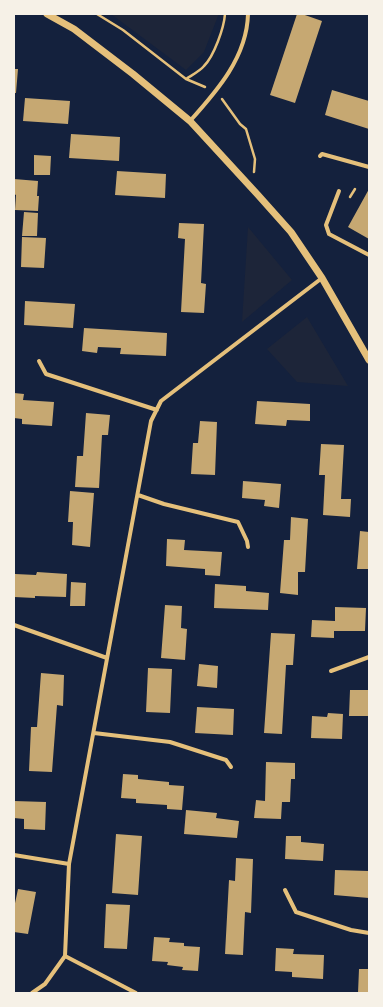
<!DOCTYPE html>
<style>
body{margin:0}
#map{position:relative;width:383px;height:1007px;overflow:hidden;background:#14213d;font-family:"Alegreya Sans",sans-serif}
canvas{display:block}
.frame{position:absolute;inset:0;border:15px solid #f6f1e7;pointer-events:none}
</style>
<div id="map">
<canvas width="383" height="1007"></canvas>
<div class="frame"></div>
</div>
<script>
const ctx = document.querySelector('canvas').getContext('2d');
ctx.lineJoin = 'round';
function fill(path, color) {
  ctx.fillStyle = color;
  ctx.fill(path, 'evenodd');
}
function strokePath(path, color, width, dash) {
  ctx.strokeStyle = color;
  ctx.lineWidth = width;
  ctx.lineCap = dash ? 'butt' : 'round';
  ctx.setLineDash(dash || []);
  ctx.stroke(path);
}
fill(new Path2D(`
 M111,14H218V16L204,52L186,70Z
 M248,227L292,280L242,322Z
 M307,317L348,386L297,382L267,349Z`), '#1d2539');
fill(new Path2D(`
 M297,14H302L322,21L295,103L270,95Z
 M14,69H18L16,93H14Z
 M332,90L369,101V129L325,115Z
 M25,98L70,101L68,124L23,121Z
 M71,134L120,137L119,161L69,158Z
 M34,155L51,156L50,175H34Z
 M117,171L166,174L165,198L115,195Z
 M14,179L38,181L37,196H39L38,211L15,210L16,195L14,194Z
 M369,189V239L348,227Z
 M24,212L38,213L37,236H22Z
 M179,223L204,224L201,283L206,284L204,313L181,312L185,239L178,238Z
 M22,237L46,238L44,268L21,267Z
 M25,301L75,304L73,328L24,325Z
 M84,328L167,333L166,356L120,354L121,348L98,347L97,353L82,351Z
 M14,393L24,394L23,400L54,402L52,426L22,424V419L14,418Z
 M257,401L310,404V421L287,420L286,426L255,424Z
 M86,413L110,415L108,435H102L99,488L75,487L77,456H83Z
 M200,421L217,422L215,475L191,474L193,443H198Z
 M321,444L344,445L341,499H351L350,517L323,515L325,475H319Z
 M243,481L281,484L279,508L264,506L265,500L242,498Z
 M70,491L94,493L90,547L72,545L73,522H68Z
 M291,517L308,519L305,572H298V595L280,593L284,540H290Z
 M360,531L369,532V569H357Z
 M167,539L185,540L184,550L222,552L220,576L205,575V569L166,566Z
 M37,572L67,574L66,597L35,596V598L14,597L15,574L36,575Z
 M71,582L86,583L85,606H70Z
 M215,584L246,586V591L269,593L268,610L214,608Z
 M165,605L182,606L181,628L187,629L185,660L161,658Z
 M335,607L366,608L365,631H334V638L311,637L312,620L335,621Z
 M271,633L295,634L293,665H286L282,734L264,733Z
 M199,664L218,666L217,688L197,686Z
 M148,668L172,669L170,713L146,712Z
 M41,673L64,675L63,706L57,705L52,772L29,771L31,727H37Z
 M350,690H369V716H349Z
 M197,707L234,709L233,735L195,733Z
 M328,713L343,714L342,739L311,738L312,716L327,717Z
 M266,762L295,763V779H291L290,802H282L281,819L254,818L256,800L265,801Z
 M123,774L138,775V779L169,782V785L184,786L182,810L167,809V805L136,803V799L121,798Z
 M14,801L46,802L45,830L24,829V819L14,818Z
 M186,810L217,813L216,818L239,821L237,838L184,834Z
 M116,834L142,836L138,895L112,893Z
 M286,836H301V842L324,844L323,861L285,859Z
 M236,858L253,859L251,913L245,912L243,955L225,954L229,880L235,881Z
 M335,870L369,871V898L334,895Z
 M18,889L36,892L28,934L14,932V908Z
 M106,904L130,905L127,949L104,948Z
 M154,937L170,938L169,942L184,943V946L200,947L198,971L182,970L183,967L167,965L168,962L152,961Z
 M276,948L294,949L293,954L324,955L323,979L292,977V972L275,971Z
 M359,969H369V993H358Z`), '#c6a872');
strokePath(new Path2D(`
 M97,14L123,30L186,79L205,87
 M186,79C192,75 200,71 204,66C214,56 224,28 225,14
 M222,99L240,124L246,129L255,159L254,172
 M350,197L355,189`), '#e5c07b', 2.5);
strokePath(new Path2D(`
 M190,121C217,91 247,57 248,14
 M320,156L322,154L369,167
 M339,191L326,225L329,234L369,255
 M39,361L46,374L157,410
 M138,495L164,504L238,522L247,541L248,547
 M14,625L107,658
 M331,671L369,657
 M94,733L170,742L226,760L231,767
 M14,855L69,864
 M285,890L296,912L351,930L369,933
 M65,956L136,993
 M32,993L45,984L65,956L69,864L151,421L161,401L322,278`), '#e5c07b', 4);
strokePath(new Path2D(`
 M47,14L74,29L133,74L190,121L258,195L291,232L322,278L369,360`), '#e5c07b', 7);
</script>
